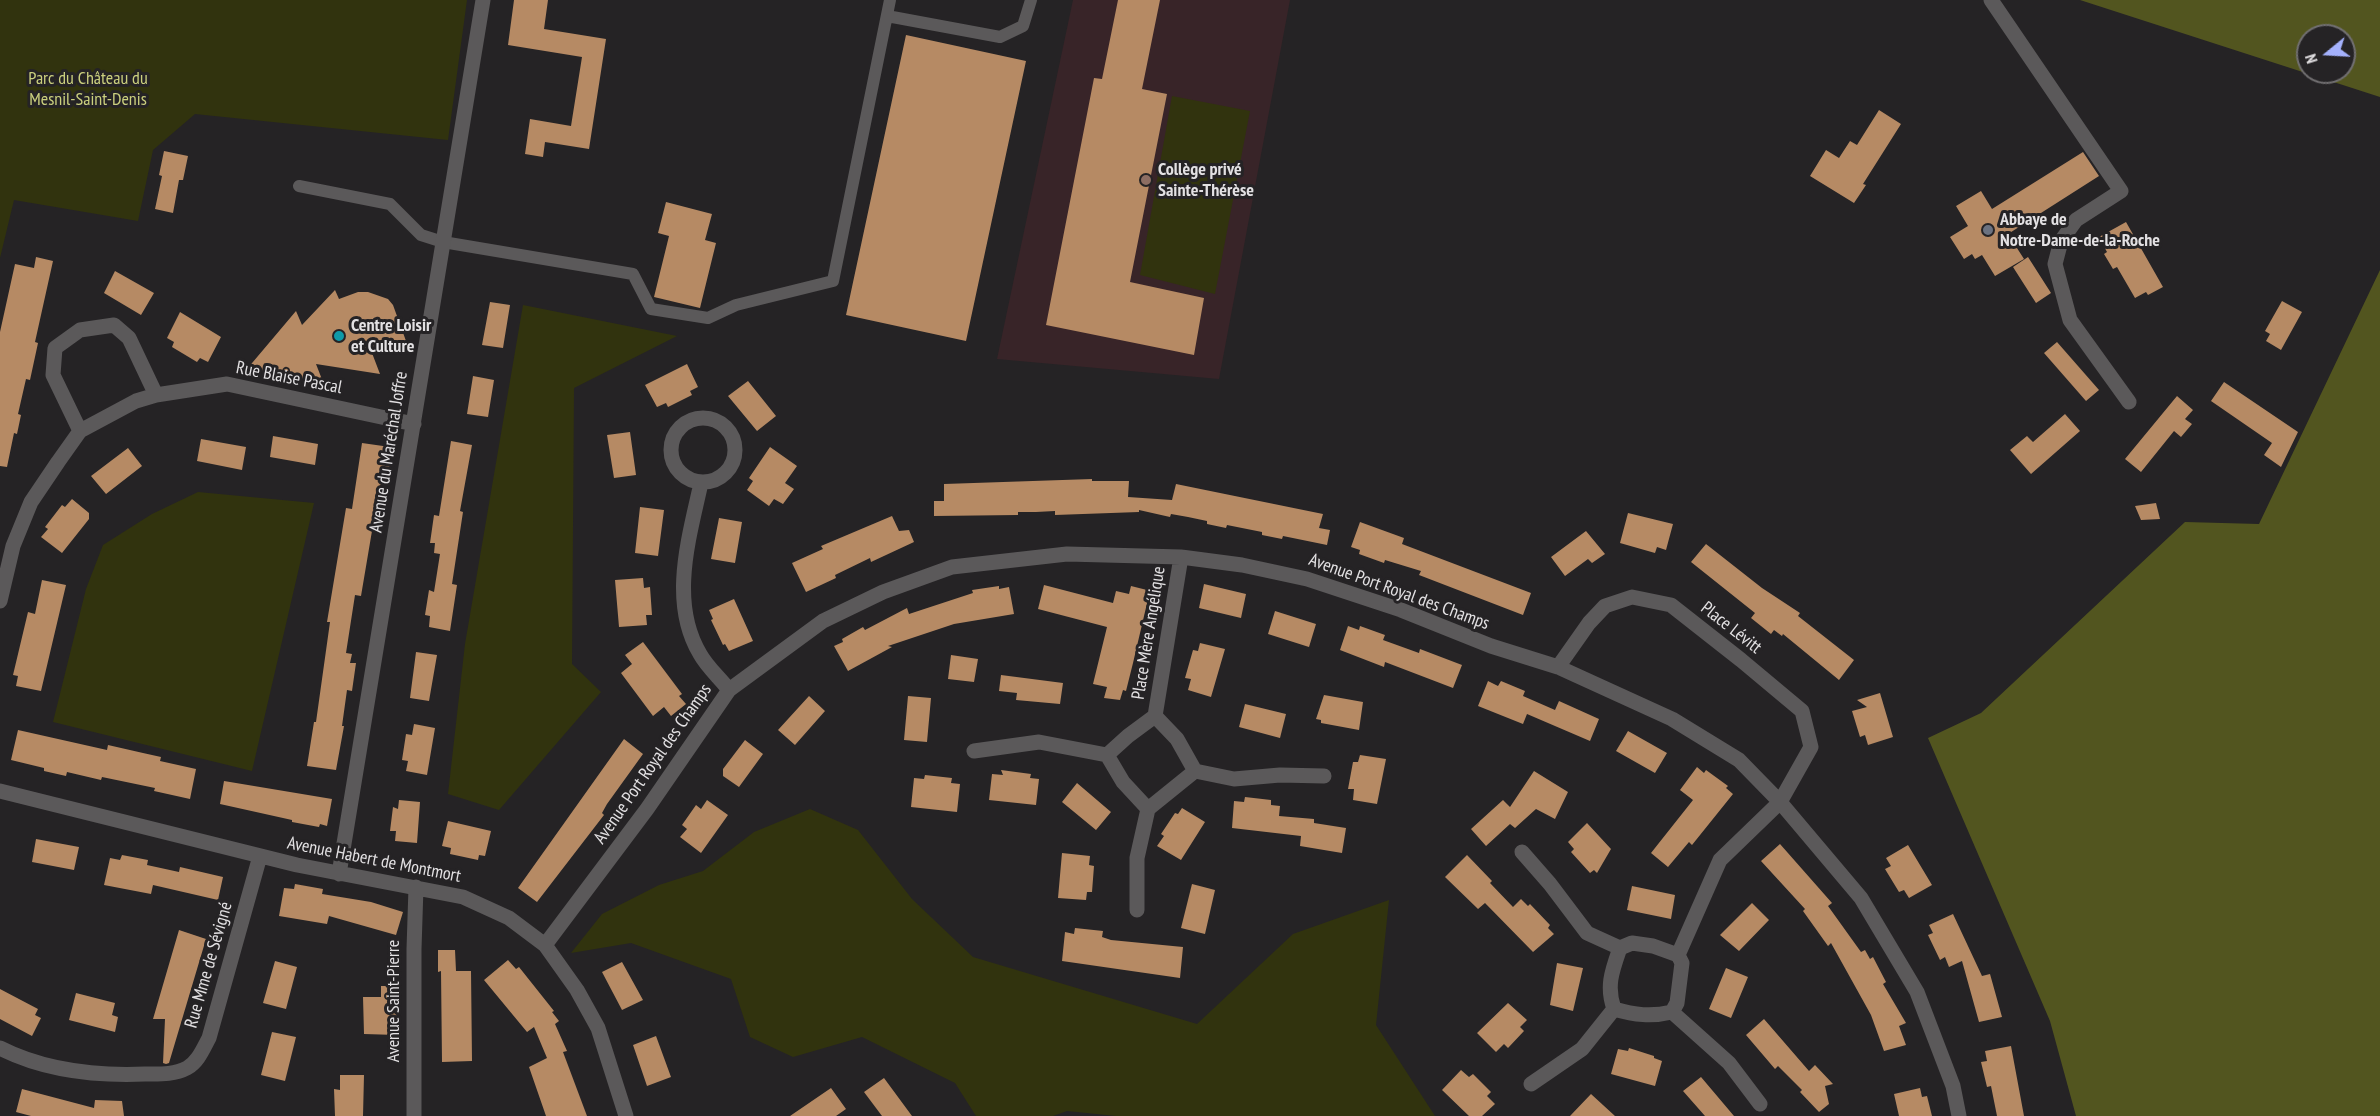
<!DOCTYPE html>
<meta charset="utf-8">
<style>
body{margin:0}
#map{position:relative;width:2380px;height:1116px;overflow:hidden;background:#252325;font-family:"PT Sans Narrow",sans-serif}
canvas{display:block}
.north{position:absolute;left:2296px;top:24px;width:60px;height:60px;box-sizing:border-box;background:#252325;border:2px solid #716f71;border-radius:50%;rotate:252deg;font-size:16px;font-weight:700;line-height:24px;text-align:center;color:#e3e1e3}
.north::after{content:'';display:block;margin:auto;width:21px;height:27px;background:#a4b1fc;clip-path:polygon(50% 0,100% 100%,50% 72%,0 100%)}
</style>
<div id="map">
<canvas width="2380" height="1116"></canvas>
<div class="north">N</div>
</div>
<script>
const ctx = document.querySelector('canvas').getContext('2d');
ctx.lineJoin = 'round';
function fill(path, color) {
  ctx.fillStyle = color;
  ctx.fill(path, 'evenodd');
}
function strokePath(path, color, width, dash) {
  ctx.strokeStyle = color;
  ctx.lineWidth = width;
  ctx.lineCap = dash ? 'butt' : 'round';
  ctx.setLineDash(dash || []);
  ctx.stroke(path);
}
function drawText(font, color, halo, rows, align = 'center') {
  ctx.font = font + ' "PT Sans Narrow",sans-serif';
  ctx.lineWidth = 6;
  ctx.setLineDash([]);
  ctx.textBaseline = 'middle';
  ctx.strokeStyle = halo;
  ctx.fillStyle = color;
  for (const [text, x, y, turn = 0] of rows) {
    ctx.save();
    ctx.translate(x, y);
    ctx.rotate((+turn || 0) * Math.PI / 180);
    ctx.textAlign = isNaN(turn) ? turn : align;
    if (halo) ctx.strokeText(text, 0, 0);
    ctx.fillText(text, 0, 0);
    ctx.restore();
  }
}
fill(new Path2D(`
 M1073,0H1290L1219,379L997,359Z`), '#382428');
fill(new Path2D(`
 M0,0H467L448,140L195,114L153,150L138,221L14,200L0,258Z
 M1172,96L1250,111L1215,294L1140,275Z
 M523,305L677,336L574,388L572,664L601,692L499,810L448,794L465,644Z
 M198,492L314,503L252,771L53,722L86,589L103,545L152,514Z
 M810,809L858,830L912,899L973,957L1197,1024L1293,934L1389,900L1376,1025L1435,1116H1116L1067,1111L1053,1116H976L955,1083L862,1037L793,1057L750,1037L731,979L631,943L571,953L602,914L659,885L703,871L754,832Z`), '#31330e');
fill(new Path2D(`
 M2080,0H2380V97ZM2308,36H2344V72H2308Z
 M2380,270V1116H2076L2050,1021L1928,738L1981,713L2185,522L2259,524Z`), '#52551f');
fill(new Path2D(`
 M514,0H548L544,29L606,39L589,149L545,142L543,157L525,154L530,119L571,126L582,57L508,45Z
 M1118,0H1160L1142,89L1167,94L1130,282L1204,298L1194,355L1046,325L1094,78L1102,79Z
 M906,35L1026,61L966,341L846,315Z
 M1879,110L1901,124L1863,184L1866,185L1854,203L1810,176L1826,150L1839,158L1850,141L1857,145Z
 M164,151L188,156L183,180H179L173,213L155,209L162,176L159,175Z
 M2083,152L2099,176L2008,234L2024,259L1995,276L1982,255L1975,259L1972,254L1964,259L1950,237L1968,226L1956,206L1981,191L1992,209Z
 M666,202L712,214L705,240L716,243L700,308L654,297L669,236L658,233Z
 M2126,222L2163,287L2148,295L2146,292L2135,298L2117,267L2113,269L2104,254L2107,252L2099,237Z
 M36,257L53,261L35,342L38,343L30,380L26,379L18,414L21,415L17,434L14,433L7,467L0,466V332L15,264L34,268Z
 M2028,257L2051,293L2036,303L2013,267Z
 M115,271L154,293L141,315L104,293Z
 M335,290L339,299L358,292H368L388,299L393,305L406,341L372,353L380,374L316,364L323,382L247,369L296,311L302,325Z
 M2282,301L2302,312L2281,350L2266,341L2270,334L2265,331Z
 M490,302L510,305L503,348L482,345Z
 M180,312L221,337L208,362L200,358L197,362L172,347L174,342L167,338Z
 M2057,342L2099,390L2086,401L2044,353Z
 M687,364L698,387L690,391L692,395L668,407L666,403L657,407L645,385Z
 M473,376L494,380L488,417L467,414Z
 M748,381L776,416L757,431L728,396Z
 M2224,382L2298,432L2281,467L2264,455L2272,443L2211,401Z
 M2177,396L2193,410L2185,419L2192,424L2181,437L2174,431L2141,472L2125,459Z
 M2065,414L2080,431L2031,474L2010,450L2027,436L2033,442Z
 M630,432L636,475L614,478L607,435Z
 M273,436L318,444L315,465L270,457Z
 M201,439L246,447L242,470L197,461Z
 M451,441L472,445L460,511L463,512L452,584L457,585L450,631L429,627L430,616L425,615L429,590L434,592L440,554L434,553L435,543H430L434,515L439,516Z
 M362,443L390,447L388,456H391L387,482H384L378,525H373L361,596L355,595L346,653L352,654L350,663H356L352,691L347,690L342,726H344L336,770L307,766L314,722H316L330,622H327L346,508L352,509Z
 M770,447L797,466L785,483L794,489L783,504L774,499L769,506L747,490L753,481L749,478Z
 M128,448L142,466L106,494L91,476Z
 M1092,479V481H1129L1128,497L1172,500L1176,484L1323,514L1319,528L1330,530L1327,545L1283,536L1282,539L1262,535V532L1227,525L1226,528L1207,524V521L1188,517L1171,514L1170,517L1139,510V512L1055,515V511L1036,512H1018V515L934,516V501H944V484Z
 M72,499L89,513V519L62,553L41,537L48,529L45,527L62,505L65,507Z
 M2156,503L2160,519L2141,520L2135,506Z
 M640,507L664,510L658,556L635,553Z
 M1628,513L1673,524L1666,550L1657,547L1655,553L1620,543Z
 M892,516L899,531L909,530L914,542L871,562L870,558L835,575L836,578L806,592L792,563L823,549L821,546Z
 M719,518L742,522L735,563L711,559Z
 M1360,522L1404,538L1402,544L1531,593L1523,615L1419,575L1421,571L1385,560L1384,563L1359,554L1360,550L1351,547Z
 M1586,531L1605,554L1592,563L1588,559L1565,576L1551,557Z
 M1706,544L1762,588L1800,613L1798,616L1854,660L1839,680L1783,634L1782,636L1774,630L1771,634L1751,618L1755,613L1691,562Z
 M643,578L644,588L650,587L652,615H646L647,625L619,627L615,580Z
 M42,580L66,585L41,691L16,686L18,676L13,675L28,612L35,614Z
 M1204,584L1246,594L1241,618L1199,608Z
 M1044,585L1113,603L1116,591L1129,594L1131,586L1147,590L1145,598L1148,599L1133,663L1126,691L1123,690L1120,700L1104,698L1107,687L1093,684L1107,627L1038,609Z
 M999,586V589L1009,587L1014,614L954,624L888,646L892,647L848,671L834,646L843,642L842,639L863,627L865,630L907,608L909,614L973,593L972,590Z
 M734,599L753,641L729,651L725,644L723,645L711,620L713,619L709,610Z
 M1275,611L1316,624L1309,647L1268,634Z
 M1348,626L1359,630L1360,626L1385,635L1383,640L1419,653L1420,649L1462,665L1453,688L1385,662L1384,667L1340,650Z
 M643,642L682,694L679,696L686,704L671,716L664,707L653,716L621,673L632,664L625,655Z
 M1200,643L1225,649L1211,697L1188,690L1191,679L1185,678L1193,650L1198,651Z
 M416,652L437,655L429,701L410,698Z
 M951,655L978,659L974,682L948,679Z
 M1001,675L1063,683L1060,704L1016,700L1017,693L999,691Z
 M1488,681L1498,686L1501,681L1525,691L1523,696L1555,710L1559,701L1599,719L1590,741L1527,714L1523,724L1478,706Z
 M1880,693L1893,737L1868,745L1865,735L1860,737L1852,711L1867,707L1857,700Z
 M1324,695L1363,702L1359,730L1321,723V720L1316,719Z
 M809,696L825,711L795,745L778,730Z
 M908,696L931,698L927,742L904,740Z
 M1245,704L1286,714L1280,738L1239,727Z
 M414,724L435,728L427,775L406,771L408,761L402,760L406,734L412,735Z
 M18,730L107,750L108,745L143,753L161,757L160,761L196,769L190,799L154,791L155,788L102,777L101,780L67,772L66,776L44,771V768L11,760Z
 M1628,731L1667,753L1655,773L1616,751Z
 M624,739L643,754L607,804L602,813L604,815L537,902L518,888Z
 M745,740L763,754L739,787L723,776V769Z
 M1360,755L1386,759L1377,804L1353,800L1354,789H1348L1353,762H1358Z
 M1697,767L1704,773L1706,770L1728,786L1726,788L1733,794L1692,845L1689,842L1668,867L1651,853L1693,800L1680,790Z
 M1001,770L1031,774L1030,778L1039,779L1036,805L989,800L992,774L1003,775Z
 M1534,771L1568,792L1555,819L1536,809L1515,828L1510,824L1486,846L1471,829L1503,800L1510,807Z
 M925,775L952,778L951,783L960,784L957,812L911,807L914,778L924,779Z
 M224,781L332,799L327,826L320,824L319,827L292,822V820L220,804Z
 M1077,783L1111,812L1096,830L1062,802Z
 M1245,797L1271,800V805L1280,806L1279,816L1314,819V823L1346,828L1342,853L1300,846L1301,836L1232,828L1234,801L1244,802Z
 M399,800L420,802L417,843L395,841L396,831H390L393,807L398,809Z
 M707,800L728,815L701,853L680,837L687,829L682,825L696,805L701,809Z
 M1182,808L1205,822L1181,860L1157,846L1164,836L1161,834L1175,813L1178,814Z
 M448,821L491,831L485,856L479,855L478,860L450,854L451,848L442,846Z
 M1587,823L1611,849L1597,873L1594,870L1590,873L1571,852L1574,849L1568,842Z
 M36,839L79,847L74,870L32,862Z
 M1780,844L1832,903L1828,906L1861,952L1865,950L1870,959L1873,957L1886,982L1883,984L1906,1023L1899,1026L1906,1045L1884,1051L1871,1015L1831,943L1828,946L1803,911L1805,909L1761,861Z
 M1908,845L1932,885L1909,898L1904,890L1899,892L1885,869L1891,866L1886,858Z
 M1062,853L1090,856L1089,865L1094,866L1092,892H1087L1086,900L1058,898Z
 M122,855L148,860L147,865L179,872L180,867L223,877L218,900L153,885L151,894L104,885L110,858L120,860Z
 M1467,855L1492,881L1490,883L1513,907L1521,899L1528,906L1530,904L1550,925L1548,928L1554,934L1533,952L1485,903L1478,909L1445,877Z
 M295,884L323,889L322,894L371,902L403,912L396,935L329,916L327,924L279,916L284,888L294,889Z
 M1192,884L1215,890L1205,934L1181,928Z
 M1632,886L1675,895L1671,919L1627,910Z
 M1752,903L1769,920L1739,951L1720,935Z
 M1953,914L1982,976L1990,974L2002,1017L1979,1022L1962,961L1949,967L1945,957L1940,960L1928,935L1933,933L1929,925Z
 M1075,928L1103,931L1102,937L1111,940L1183,947L1180,978L1062,961L1065,932L1074,934Z
 M179,930L206,939L169,1063L166,1064L163,1063L165,1019H153Z
 M438,950H455L456,971H471L472,1061L442,1062L441,971L438,972Z
 M508,960L516,969L519,967L554,1011L552,1012L559,1021L555,1024L567,1051L563,1052L587,1116H546L529,1067L547,1058L534,1027L527,1032L484,980Z
 M275,961L297,967L286,1009L263,1003Z
 M622,962L643,1000L622,1010L602,972Z
 M1557,963L1583,968L1573,1011L1550,1005Z
 M1726,968L1748,977L1731,1018L1709,1009Z
 M381,986H396L397,1035L364,1034L363,997H381Z
 M0,989L38,1009L35,1015L41,1018L32,1036L0,1019Z
 M76,993L115,1003L112,1015L118,1017L115,1032L69,1020Z
 M1508,1003L1527,1020L1520,1027L1524,1031L1508,1048L1504,1044L1496,1052L1477,1033Z
 M1764,1019L1809,1071L1815,1065L1833,1084L1825,1086L1829,1104L1819,1112L1800,1092L1802,1090L1778,1066L1775,1069L1746,1035Z
 M272,1032L296,1037L285,1081L261,1075Z
 M656,1036L671,1077L647,1086L633,1045Z
 M2011,1046L2024,1116H1997L1991,1086L1987,1087L1981,1062L1987,1061L1985,1051Z
 M1629,1048L1654,1056V1058L1662,1061L1655,1086L1611,1074L1618,1049L1628,1051Z
 M1461,1070L1469,1077L1473,1074L1491,1092L1487,1096L1495,1104L1482,1116H1469L1442,1090Z
 M340,1075H364L363,1116H335L334,1089L340,1090Z
 M1701,1077L1734,1116H1705L1683,1091Z
 M884,1078L912,1116H882L864,1092Z
 M831,1088L846,1109L836,1116H790Z
 M1920,1088L1922,1097L1927,1096L1932,1116H1899L1894,1094Z
 M22,1089L94,1108L95,1100L122,1101L124,1116H31L16,1112Z
 M1591,1094L1615,1116H1570Z`), '#b68a64');
strokePath(new Path2D(`
 M887,16L1000,37L1023,26L1031,0
 M299,186L390,204L421,235L443,242L633,274L651,309L708,318L736,305L833,281L890,0`), '#5b595a', 12);
strokePath(new Path2D(`
 M1991,0L2121,191L2076,220L2061,241L2055,264L2070,320L2129,402
 M671 450a32 32 0 1 1 64 0a32 32 0 1 1-64 0Z
 M80,431L53,375L55,348L80,330L114,325L129,338L156,395
 M701,483C689,538 669,602 700,654C707,667 720,678 729,690
 M0,601L13,546L31,502L58,462L80,431L136,401L156,395L227,384L414,424
 M1558,667L1589,623L1605,606L1632,597L1671,605L1741,660L1802,711L1811,747L1780,802L1720,860L1678,955
 M1155,716L1181,557
 M974,751L1039,742L1107,755
 M1195,771L1234,779L1280,775L1324,776
 M0,791L297,865L463,897L509,918L545,945L577,990L598,1028L626,1116
 M1522,852L1550,884L1587,933L1620,948
 M339,874L483,0
 M1137,910V858L1148,809L1195,771L1177,739L1155,716L1128,736L1107,755L1123,782L1148,809
 M1632,943L1653,946L1678,955L1682,963L1677,1003L1672,1012C1651,1017 1635,1015 1614,1009C1606,986 1612,971 1620,948Z
 M545,945L647,809L729,690L823,621L883,592L952,567L1067,554L1181,557L1242,565L1307,579L1401,610L1491,646L1558,667L1672,719L1739,760L1780,802L1861,898L1917,992L1953,1086L1959,1116
 M1672,1012L1729,1063L1760,1104
 M0,1048C45,1071 96,1076 145,1074C159,1074 174,1075 187,1068C198,1062 203,1049 209,1038L260,856
 M1531,1084L1582,1049L1614,1009
 M414,1116V949L416,887`), '#5b595a', 15);
for (const [x, y, r, color] of [
 [1146,180,6,"#8d6e63"],
 [1988,230,6,"#6b7280"],
 [339,336,6,"#0f9aa8"]
]) {
  const dot = new Path2D();
  dot.arc(x, y, r, 0, 2 * Math.PI);
  ctx.fillStyle = color;
  ctx.fill(dot);
  strokePath(dot, '#252325', 2);
}
drawText('18px', '#cbd07e', '#252325', [
 ["Parc du Château du",88,79],
 ["Mesnil-Saint-Denis",88,100]
]);
drawText('bold 18px', '#e3e1e3', '#252325', [
 ["Collège privé",1158,170],
 ["Sainte-Thérèse",1158,191],
 ["Abbaye de",2000,220],
 ["Notre-Dame-de-la-Roche",2000,241],
 ["Centre Loisir",351,326],
 ["et Culture",351,347]
], 'left');
drawText('18px', '#e3e1e3', '#252325', [
 ["Rue Blaise Pascal",289,378,11],
 ["Avenue du Maréchal Joffre",389,452,-81],
 ["Avenue Port Royal des Champs",1399,592,20],
 ["Place Lévitt",1731,628,38],
 ["Place Mère Angélique",1149,633,-81],
 ["Avenue Port Royal des Champs",653,764,-55],
 ["Avenue Habert de Montmort",374,860,11],
 ["Rue Mme de Sévigné",209,965,-74],
 ["Avenue Saint-Pierre",394,1001,-90]
]);
</script>
